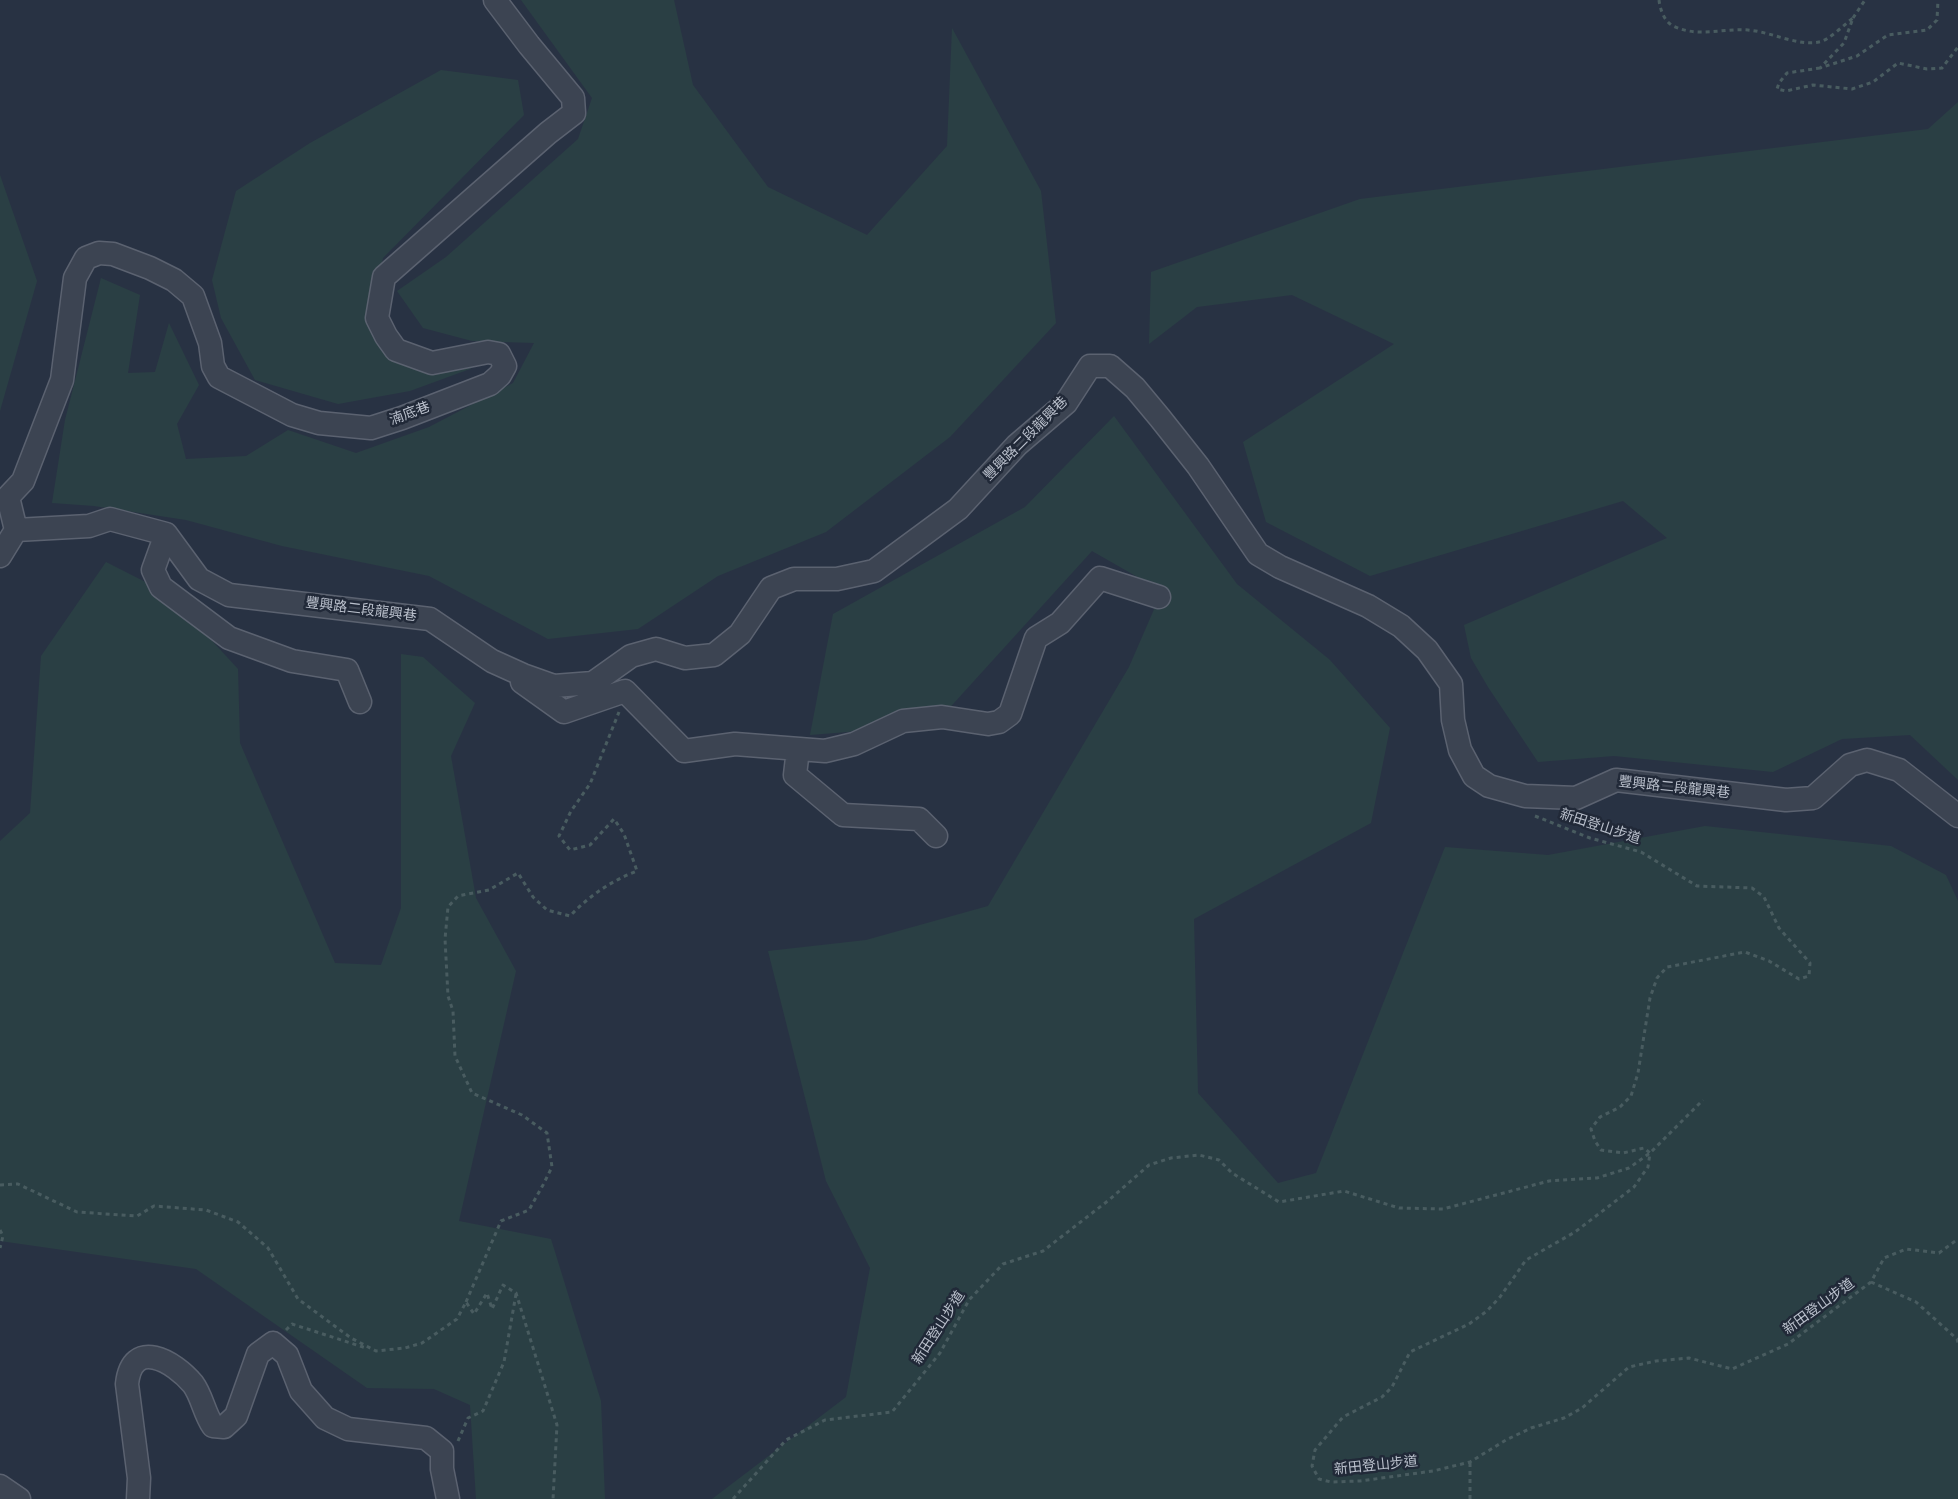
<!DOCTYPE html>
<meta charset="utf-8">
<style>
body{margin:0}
canvas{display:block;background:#283243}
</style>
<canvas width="1958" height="1499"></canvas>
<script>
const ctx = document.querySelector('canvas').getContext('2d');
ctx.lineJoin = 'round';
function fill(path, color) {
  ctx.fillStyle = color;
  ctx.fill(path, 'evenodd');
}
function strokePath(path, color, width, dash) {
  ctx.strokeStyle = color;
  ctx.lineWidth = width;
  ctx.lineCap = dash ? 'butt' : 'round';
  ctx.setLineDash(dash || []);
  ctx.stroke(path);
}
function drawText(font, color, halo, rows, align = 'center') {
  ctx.font = font + ' "DM Sans","Noto Sans TC",sans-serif';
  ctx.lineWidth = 5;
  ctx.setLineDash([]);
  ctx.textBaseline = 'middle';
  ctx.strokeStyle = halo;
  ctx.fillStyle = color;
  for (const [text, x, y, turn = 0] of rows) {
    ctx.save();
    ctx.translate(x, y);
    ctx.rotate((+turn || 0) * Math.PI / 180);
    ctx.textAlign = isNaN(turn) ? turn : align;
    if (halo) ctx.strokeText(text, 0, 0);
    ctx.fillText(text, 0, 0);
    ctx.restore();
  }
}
fill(new Path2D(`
 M521,0H674L693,85L768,187L867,235L947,146L952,28L1041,191L1056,323L950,437L826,532L718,576L638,629L548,639L429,576L282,546L186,520L94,506L52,503L65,420L101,278L140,295L128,373L155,372L169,323L199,385L177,424L186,459L246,456L288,430L356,453L429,427L513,383L534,343L472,341L423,328L397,291L446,257L578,139L592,98Z
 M441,70L518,80L524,115L383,258L371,318L392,354L476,365L470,369L410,391L338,404L255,380L221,318L212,280L236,191L310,143Z
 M1958,102V780L1910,735L1842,739L1773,772L1614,756L1538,762L1488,687L1471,658L1464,625L1667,538L1623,501L1370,576L1266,522L1243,442L1394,344L1292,295L1197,307L1149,344L1151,272L1360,199L1928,129Z
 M0,175L37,281L0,411Z
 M1114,416L1237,584L1330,660L1390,728L1371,823L1194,919L1198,1093L1278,1183L1316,1173L1445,847L1548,855L1705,826L1891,846L1946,875L1958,901V1499H712L846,1397L870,1268L826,1181L768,951L866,940L988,906L1129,667L1162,591L1092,551L934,725L810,735L833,614L1025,507Z
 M106,562L169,594L238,669L240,743L335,963L381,965L401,908V654L423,657L475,703L451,756L476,898L516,971L459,1221L551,1239L601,1401L605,1499H476L470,1405L434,1389L367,1388L196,1269L0,1241V841L30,813L41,656Z`), '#2a3f44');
const minor = new Path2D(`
 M16,530L8,497L23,481L62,380L75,278L86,258L99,253L113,254L150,268L174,280L193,296L210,343L213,366L219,377L292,415L319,423L371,428L402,418L490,384L500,375L505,366L499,354L488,352L432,363L396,350L386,336L377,318L384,277L548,133L574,113L573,98L529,45L495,0
 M166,534L153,570L161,587L229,638L292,661L347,670L360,702
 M0,556L16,530L89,526L110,519L166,534L199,579L229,595L430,619L492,661L523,675L554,686L593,683L631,656L656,649L685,658L714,655L740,634L771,588L794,579H837L874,571L958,509L1017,445L1066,403L1090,366H1110L1135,388L1160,418L1198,466L1258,554L1280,567L1368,606L1401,626L1427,650L1451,684L1453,720L1460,750L1474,776L1489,786L1525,796L1576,798L1616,780L1786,800L1813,798L1850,765L1867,760L1899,770L1958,816
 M522,682L564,712L625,691L684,751L735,744L825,751L854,744L903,721L942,717L988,724L999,722L1010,714L1036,638L1060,623L1100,578L1159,597
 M798,749L795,775L843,815L919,819L936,836
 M0,1486L19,1499
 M138,1499L139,1478L127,1384C132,1337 174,1361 193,1384C202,1396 204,1413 213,1426L224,1427L236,1416L258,1354L273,1343L287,1355L301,1391L325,1418L348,1429L426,1438L442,1451V1469L448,1499`);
strokePath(minor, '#5b6270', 25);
strokePath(new Path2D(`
 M1659,0C1660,9 1664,21 1673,26C1698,38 1722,28 1748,30C1772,32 1796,46 1819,42C1828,41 1845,24 1853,18L1844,43L1820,68L1857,56L1888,35L1927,30L1937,20L1938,0
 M1853,18L1865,0
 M1820,68L1787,73L1779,83L1777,89L1786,91L1813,85L1852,89L1873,82L1898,63L1927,69L1942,68L1958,47
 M1535,816L1590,838L1641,852L1697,886L1752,888L1764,897L1779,928L1810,963L1809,976L1799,979L1769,961L1745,952L1667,967L1657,978L1650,998L1638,1073L1631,1096L1620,1107L1600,1117L1591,1129L1595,1141L1601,1150L1623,1153L1644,1148L1650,1153L1648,1167L1634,1187L1575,1232L1526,1260L1500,1297L1487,1311L1469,1324L1410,1352L1392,1387L1382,1397L1343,1417L1315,1450L1312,1466L1319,1479L1331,1482L1360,1481L1433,1471L1470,1462L1506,1440L1531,1428L1564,1418L1582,1408L1629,1367L1656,1361L1689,1358L1732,1369L1788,1344L1871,1282L1884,1258L1906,1249L1939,1253L1958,1239
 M0,1185L18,1184L77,1212L137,1216L154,1206L206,1210L238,1222L268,1248L298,1299L351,1338L376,1351L405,1348L422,1343L457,1319L466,1302L474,1314L487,1293L492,1309L503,1285L516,1293L557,1425L553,1499
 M0,1230L3,1236L0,1248
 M1871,1282L1916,1302L1957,1339L1958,1343
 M466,1302L501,1221L529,1210L543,1185L552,1167L547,1133L522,1115L472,1093L455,1056L453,1011L448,996L445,939L448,907L458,896L489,890L518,873L533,897L547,910L570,916C589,896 611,881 637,871L624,834L614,819L590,845L570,850L559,836L571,811L590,784L619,712
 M286,1330L292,1324L366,1348
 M458,1441L468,1418L483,1411L504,1362L516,1294
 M733,1499L786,1440L825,1420L892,1412L940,1353L969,1300L1003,1264L1043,1251L1109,1200L1149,1165L1171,1158L1199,1155L1219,1160L1232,1173L1279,1202L1344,1191L1399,1208L1443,1209L1549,1181L1597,1178L1629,1168L1650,1153L1703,1100
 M1470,1499V1462`), '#495c60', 3, [4, 4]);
strokePath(minor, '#3c4452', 22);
drawText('14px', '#bac0cc', '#212938', [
 ["湳底巷",410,414,-20],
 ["豐興路二段龍興巷",1026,439,-45],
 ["豐興路二段龍興巷",361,610,7],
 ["豐興路二段龍興巷",1674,788,6],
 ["新田登山步道",1600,827,18],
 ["新田登山步道",1819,1307,-36],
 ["新田登山步道",939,1328,-57],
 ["新田登山步道",1376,1466,-6]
]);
</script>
